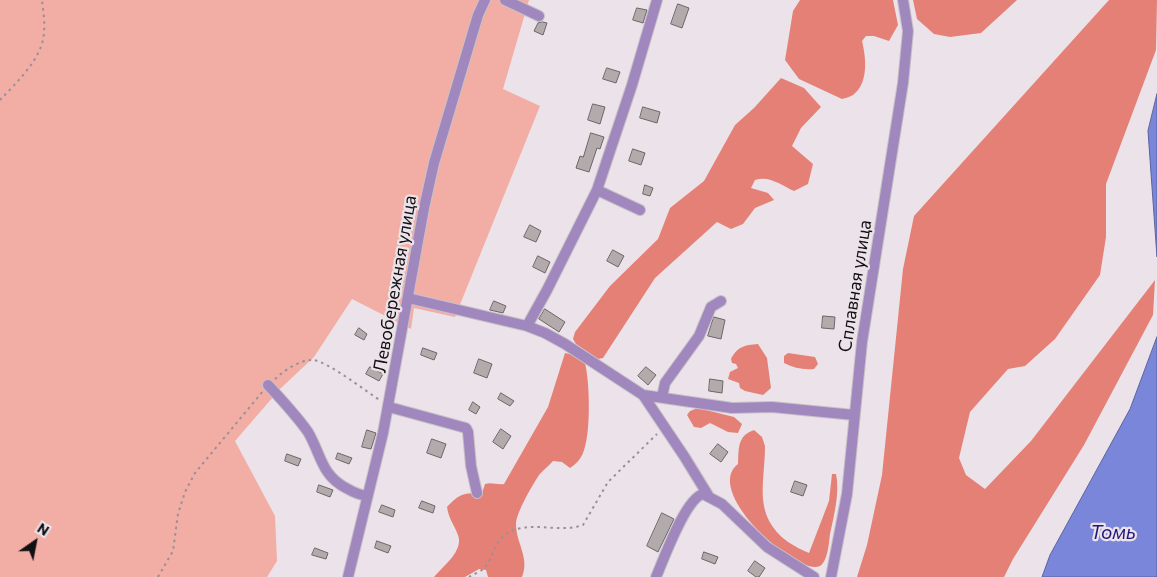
<!DOCTYPE html>
<meta charset="utf-8">
<style>
body{margin:0}
#map{position:relative;width:1157px;height:577px;overflow:hidden;background:#ebe3e9;font-family:Commissioner,sans-serif}
canvas{display:block}
.north{position:absolute;left:10px;top:517px;width:50px;height:50px;-webkit-text-stroke:4px #ebe3e9;paint-order:stroke;rotate:33deg;font-size:14px;font-weight:700;line-height:20px;text-align:center;color:#121012}
.north::after{content:'';display:block;margin:auto;width:18px;height:22px;background:#121012;clip-path:polygon(50% 0,100% 100%,50% 72%,0 100%)}
</style>
<div id="map">
<canvas width="1157" height="577"></canvas>
<div class="north">N</div>
</div>
<script>
const ctx = document.querySelector('canvas').getContext('2d');
ctx.lineJoin = 'round';
function fill(path, color) {
  ctx.fillStyle = color;
  ctx.fill(path, 'evenodd');
}
function strokePath(path, color, width, dash) {
  ctx.strokeStyle = color;
  ctx.lineWidth = width;
  ctx.lineCap = dash ? 'butt' : 'round';
  ctx.setLineDash(dash || []);
  ctx.stroke(path);
}
function drawText(font, color, halo, rows, align = 'center') {
  ctx.font = font + ' Commissioner,sans-serif';
  ctx.lineWidth = 4.5;
  ctx.setLineDash([]);
  ctx.textBaseline = 'middle';
  ctx.strokeStyle = halo;
  ctx.fillStyle = color;
  for (const [text, x, y, turn = 0] of rows) {
    ctx.save();
    ctx.translate(x, y);
    ctx.rotate((+turn || 0) * Math.PI / 180);
    ctx.textAlign = isNaN(turn) ? turn : align;
    if (halo) ctx.strokeText(text, 0, 0);
    ctx.fillText(text, 0, 0);
    ctx.restore();
  }
}
fill(new Path2D(`
 M0,0H529L503,89L540,106L455,317L414,308L411,329L352,299L314,357L280,389L235,441L275,516L277,561L267,577H0Z`), '#f2ada5');
fill(new Path2D(`
 M800,0H893L898,25L889,41L874,36H866L862,41C866,57 869,83 853,95C850,97 845,98 842,99L799,79L785,60L793,11Z
 M913,0H1017L981,33L950,37L934,34L917,19Z
 M1109,0H1157L1156,50L1106,184V237L1100,275L1055,339L1025,366L1008,369L970,412L959,458L966,475L985,489L1031,441L1155,280L1153,315L1084,445L1013,559L1004,577H857L867,545L882,475L903,269L914,216Z
 M781,78L804,88L821,107L801,128L792,146L813,164L808,184L794,191C781,185 769,175 755,180L751,188L768,193L774,200L755,208L743,224L731,229L717,222L655,278L603,358L598,359L576,344L573,339L575,332L610,286L658,239L670,208L704,181L735,125L754,108Z
 M758,344L767,358L771,388L763,395L745,391L740,388L739,383L728,379L730,372L738,368L736,364L732,363L731,359C737,347 744,345 758,344Z
 M565,353L574,355L585,363C590,383 591,435 583,453C580,460 576,464 570,468L562,462L553,461C549,466 543,470 539,475C533,484 516,513 516,524C516,543 530,558 522,577H488L486,570L479,569L465,577H434C443,566 464,551 458,535C454,524 449,520 447,507C460,493 464,493 482,493L485,484C492,482 497,485 504,484L548,407Z
 M788,353L815,357L818,364L814,369C803,370 794,368 784,363V356Z
 M698,408L734,417L742,424L738,433L728,432L710,423L701,428L694,427L687,415L690,411Z
 M754,430L762,437L765,446C765,484 752,515 788,542C795,546 801,550 809,553L829,501L832,474H836C840,492 834,516 830,534C829,542 828,561 820,566C797,577 702,491 738,464C739,448 737,436 754,430Z`), '#e58076');
const water = new Path2D(`
 M1157,94V257L1148,131Z
 M1157,337V577H1042L1050,555L1130,409Z`);
fill(water, '#7a86da');
strokePath(water, '#5b639e', 1);
const building = new Path2D(`
 M678,4L689,8L682,28L671,24Z
 M637,8L647,10L643,23L633,20Z
 M543,22L547,23L543,35L534,31L538,23Z
 M607,68L620,72L616,83L603,79Z
 M593,104L605,107L600,124L588,120Z
 M643,107L660,112L657,123L640,118Z
 M591,133L604,137L600,149L597,148L589,172L576,168L580,156L583,157Z
 M633,149L645,153L641,165L629,161Z
 M645,185L653,188L650,196L643,194Z
 M530,225L541,231L536,242L524,237Z
 M613,250L624,256L618,267L607,261Z
 M538,256L550,262L545,273L533,267Z
 M494,301L506,306L503,313L490,310Z
 M545,309L565,322L559,332L539,319Z
 M823,316L835,317L834,329L822,328Z
 M714,317L725,320L721,339L708,336Z
 M359,328L367,334L364,340L355,335Z
 M423,348L437,353L434,360L421,355Z
 M479,359L492,364L487,378L474,373Z
 M370,367L383,374L379,381L366,374Z
 M646,367L656,375L648,385L638,376Z
 M710,379L723,381L722,393L709,391Z
 M501,393L514,401L510,406L498,399Z
 M473,402L480,407L476,414L469,410Z
 M501,429L511,436L503,449L493,442Z
 M367,430L376,433L371,449L362,447Z
 M432,439L446,444L441,458L427,453Z
 M718,444L728,452L721,462L710,454Z
 M338,453L352,458L349,464L336,459Z
 M287,454L301,459L298,466L285,461Z
 M795,481L807,485L803,496L791,492Z
 M319,485L333,490L330,497L317,492Z
 M422,501L435,506L433,513L419,508Z
 M382,505L395,510L393,517L379,512Z
 M662,513L674,519L658,552L647,546Z
 M377,541L391,546L388,553L375,548Z
 M315,548L328,553L326,559L312,555Z
 M704,552L718,557L715,564L702,559Z
 M755,561L765,568L759,577H756L748,571Z`);
fill(building, '#b3aaac');
strokePath(building, '#6d6567', 1);
const minor = new Path2D(`
 M505,0L539,16
 M597,190L640,210
 M408,298L527,326L545,333L565,344L643,395L732,408L772,407L854,415
 M527,326L547,290L597,190L632,85L657,0
 M268,385C282,400 296,415 308,432C321,454 321,475 346,488C353,492 359,495 367,496
 M643,395L684,456L708,495
 M662,397L665,383L699,336L711,307L721,301
 M389,407L466,428L468,432L471,466L477,493
 M348,577L383,433L424,208L434,163L478,15L485,0
 M656,577C664,559 685,499 703,494L722,504L767,547L814,577
 M831,577L847,494L862,342L903,83L908,31L903,0`);
strokePath(minor, '#c8c1c7', 12);
strokePath(new Path2D(`
 M0,100C17,82 43,58 44,32C45,21 43,10 42,0
 M275,379C285,370 299,360 313,360C327,361 367,392 381,401
 M158,577L173,551L178,514L185,492L195,473L263,391
 M469,577C474,574 482,571 485,567C493,557 495,542 506,534C530,519 558,534 583,525L608,482L657,434`), '#979196', 2, [2.5, 4]);
strokePath(minor, '#a088bf', 10);
drawText('18px', '#121012', '#ebe3e9', [
 ["Левобережная улица",395,284,-80],
 ["Сплавная улица",855,286,-81]
]);
drawText('italic 19px', '#211679', '#ebe3e9', [
 ["Томь",1113,533]
]);
</script>
